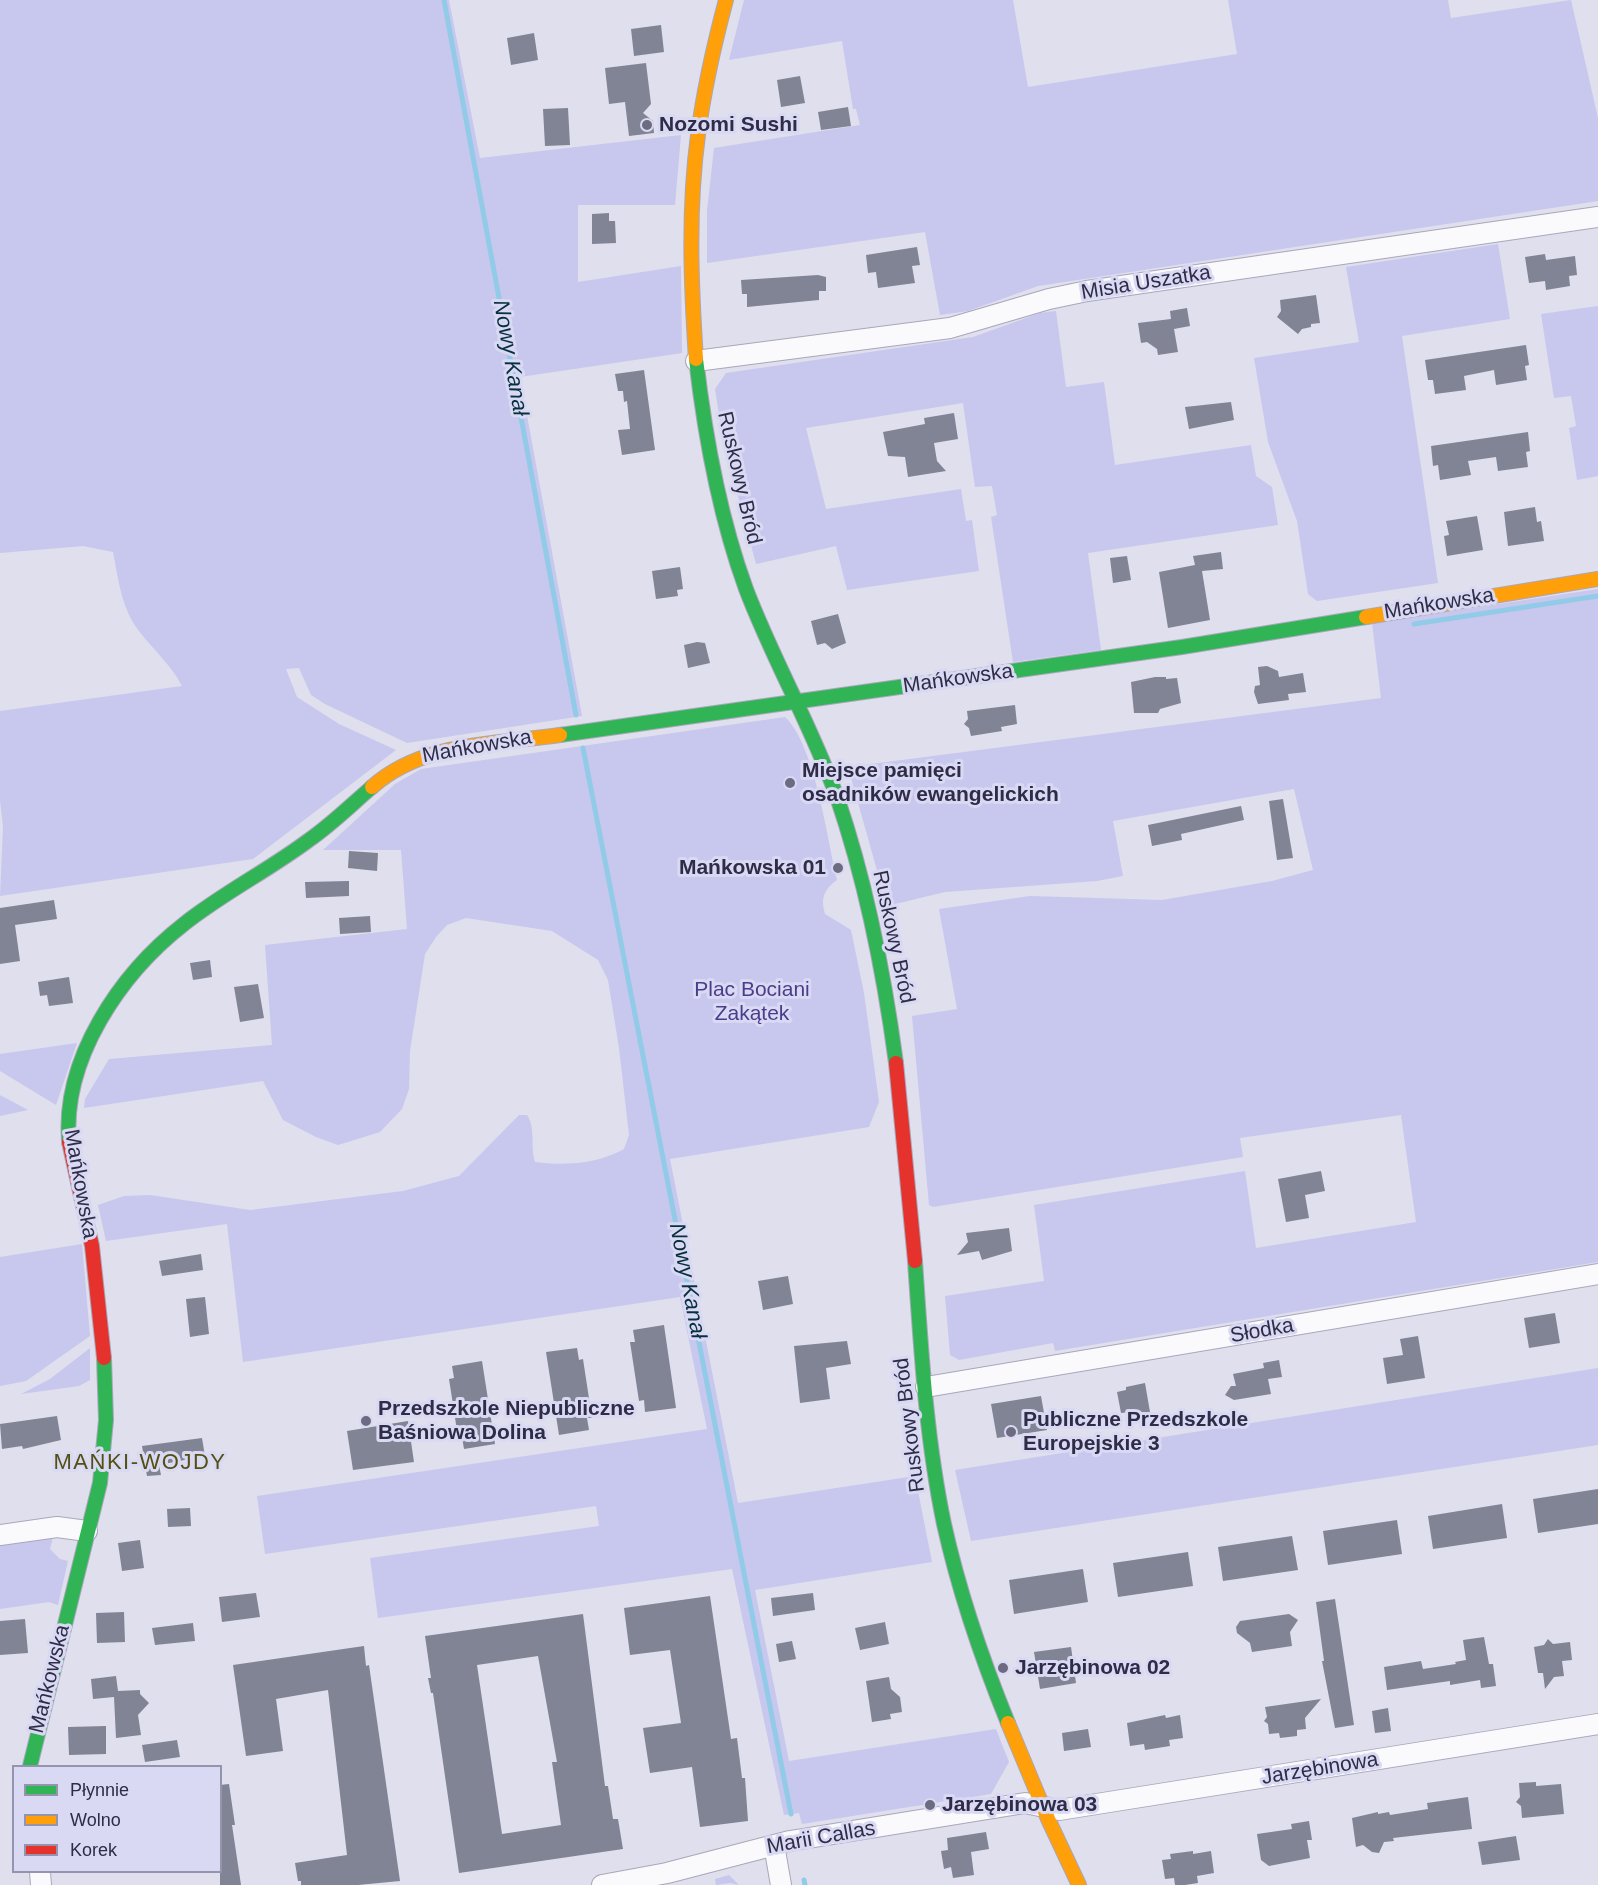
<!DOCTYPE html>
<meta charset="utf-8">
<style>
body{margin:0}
#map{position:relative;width:1598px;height:1885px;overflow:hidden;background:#dfdfee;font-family:Arial,sans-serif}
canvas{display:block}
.legend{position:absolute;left:12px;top:1765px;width:210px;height:108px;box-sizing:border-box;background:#d9d9f4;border:2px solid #9594af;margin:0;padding:8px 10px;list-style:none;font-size:18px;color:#2e2c47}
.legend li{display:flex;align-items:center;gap:12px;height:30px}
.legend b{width:30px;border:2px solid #9594af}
</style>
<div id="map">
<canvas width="1598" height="1885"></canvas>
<ul class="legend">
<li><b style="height:8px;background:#30b455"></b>Płynnie</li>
<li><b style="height:8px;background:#ff9f0a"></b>Wolno</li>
<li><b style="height:8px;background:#e5322d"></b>Korek</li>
</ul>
</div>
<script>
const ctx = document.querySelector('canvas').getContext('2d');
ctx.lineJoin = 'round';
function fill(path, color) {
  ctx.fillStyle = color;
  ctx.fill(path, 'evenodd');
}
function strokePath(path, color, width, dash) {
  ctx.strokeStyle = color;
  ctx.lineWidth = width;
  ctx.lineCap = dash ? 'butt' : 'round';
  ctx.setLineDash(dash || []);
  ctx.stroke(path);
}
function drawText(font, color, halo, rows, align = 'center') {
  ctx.font = font + ' Arial,sans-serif';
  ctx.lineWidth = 6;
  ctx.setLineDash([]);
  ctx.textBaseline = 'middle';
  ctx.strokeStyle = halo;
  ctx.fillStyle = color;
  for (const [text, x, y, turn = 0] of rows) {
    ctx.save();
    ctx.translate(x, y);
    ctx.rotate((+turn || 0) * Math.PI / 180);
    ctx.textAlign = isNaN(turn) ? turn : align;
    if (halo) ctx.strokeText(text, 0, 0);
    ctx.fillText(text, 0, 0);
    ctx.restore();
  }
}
fill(new Path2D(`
 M0,0H449L480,158L681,135L675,205H578V282L681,266L682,353L520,377L582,716L407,743L325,704L311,695L299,668L286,669L297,697L339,724L396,750L253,859L0,896L3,827L0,800V711L182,686C171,664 151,648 136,627C121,605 118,577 113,552L83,546L0,553Z
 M744,0H1013L1028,87L1237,54L1228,0H1448L1451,18L1571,0L1598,118V201L1038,286L968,311L940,315L925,232L707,263V211L714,148L860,125L856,109H853L842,41L729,60Z
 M1498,244L1510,319L1402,336L1438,583L1317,601L1308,594L1297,521L1268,442L1254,358L1359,342L1346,267Z
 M1598,306V476L1577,480L1569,428L1576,426L1571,396L1554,398L1541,314Z
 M1056,311L1066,387L1104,382L1115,465L1251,445L1256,476L1272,487L1278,525L1088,553L1101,650L1013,662L991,517L997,515L992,486L975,487L963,403L806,428L826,509L961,489L966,521L972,520L979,571L847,590L836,546L756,564L723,440L715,389L726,373L973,337L1040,313Z
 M1598,589V1262L1055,1351L1053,1343L959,1360L950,1355L945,1296L1044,1281L1034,1205L1245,1171L1256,1248L1416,1222L1401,1115L1240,1138L1243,1157L933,1207L929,1205L912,1016L957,1009L939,909L1030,896L1162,900L1272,881L1313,870L1294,789L1113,821L1123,876L1097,881L945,892L887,906L848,767L1381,698L1372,623Z
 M785,717C815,745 827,838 837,880C824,889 820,899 825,914L851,930L864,993L879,1102L869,1127L670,1159L738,1503L915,1476L932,1562L755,1590L789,1761L996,1729L1009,1762L991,1794L802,1824L799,1813L784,1815L732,1569L378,1618L370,1558L599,1526L596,1506L265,1554L257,1496L707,1429L680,1297L243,1362L227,1224L106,1241L98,1205L124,1196L150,1195L250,1210L403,1191L459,1176L519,1115H527C536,1128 530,1147 535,1162C565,1166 597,1164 624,1149L629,1135L619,1048L608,980L598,960L552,931L466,918L447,925L436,937L425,954L410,1051L409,1089L402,1109L380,1132L338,1145L316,1137L283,1120L263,1081L84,1108L85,1099L109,1059L272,1045L265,945L407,929L401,850H323L395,784L421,769Z
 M77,1043L56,1105L0,1071V1054Z
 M0,1095L28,1110L0,1116Z
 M82,1244L90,1336L26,1381L0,1386V1257Z
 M90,1348V1380L79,1386L21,1394L50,1379Z
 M1598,1368V1445L971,1541L955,1470Z
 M53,1537L50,1549L60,1559L68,1561L58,1605L49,1602L0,1609V1545Z
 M729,1875L739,1885L730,1883L716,1885L715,1879Z`), '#c8c7ee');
strokePath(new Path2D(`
 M444,0L576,715
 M1414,624L1598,596
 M583,748L791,1814
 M804,1880L805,1885`), '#92cbe7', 5);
fill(new Path2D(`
 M661,25L664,52L634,56L631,29Z
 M534,33L538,60L511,65L507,38Z
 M646,63L651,104L643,113L653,121L654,133L629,136L625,102L609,104L605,68Z
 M800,76L805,103L781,107L777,80Z
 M848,107L851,126L821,130L818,112Z
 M568,108L570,145L545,146L543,109Z
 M609,213V221H615L616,243L592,244V214Z
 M917,247L920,265L912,266L915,283L878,288L876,272L868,273L866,255Z
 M1545,254L1546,260L1575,256L1577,275L1569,276L1570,286L1546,290L1545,281L1529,283L1525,257Z
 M818,275L826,277V291H819V300L747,307V294H742L741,280Z
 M1316,295L1320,323L1311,324V327L1302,329L1298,334L1277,317L1281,311L1280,300Z
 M1187,308L1190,326L1174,329L1178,352L1158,355L1157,349L1147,342L1141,343L1138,323L1171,319L1170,311Z
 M1526,345L1529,365L1525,366L1527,380L1496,385L1494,370L1464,376L1466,390L1435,394L1433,380H1428L1425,360Z
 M644,370L655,450L622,455L618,430L630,429L627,401L624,402L623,391H618L615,374Z
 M1231,402L1234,420L1189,429L1185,407Z
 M954,413L958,439L934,443L937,461L946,471L908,477L905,457L888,456L883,432L925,424L924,418Z
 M1528,432L1530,451L1526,452L1528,467L1498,471L1496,457L1468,461L1471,475L1440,480L1438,465L1433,466L1431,446Z
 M1535,507L1537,522L1541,521L1544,541L1508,546L1504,512Z
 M1477,516L1483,550L1447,556L1444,536L1449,535L1446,521Z
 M1221,552L1223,569L1202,571L1210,620L1168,628L1159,572L1195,565L1193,556Z
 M1127,556L1131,580L1113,583L1110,558Z
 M680,567L683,589L677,590L678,596L656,599L652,571Z
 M838,614L846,643L832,649L825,643L817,645L811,621Z
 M697,642L705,643L710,663L688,668L684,645Z
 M1267,666L1278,671L1279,677L1303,673L1306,692L1288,694L1289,700L1258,704L1254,692L1255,686L1260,685L1258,667Z
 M1155,677H1166V679L1177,678L1181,703L1160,709L1158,713H1134L1131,682Z
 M1015,705L1017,724L1001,727L1002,731L971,736L969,728L964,724L968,719L967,711Z
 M1283,799L1293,858L1277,860L1269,801Z
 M1241,806L1244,820L1181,834L1182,840L1152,846L1148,825Z
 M349,851L378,853L377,871L348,868Z
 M349,881V896L306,898L305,882Z
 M54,900L57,919L15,925L20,961L0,964V908Z
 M370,916L371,932L340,934L339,918Z
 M210,960L212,977L193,980L190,963Z
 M69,977L73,1003L49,1006L47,995L40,996L38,982Z
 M258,984L264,1018L240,1022L234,987Z
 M1321,1171L1325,1191L1305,1195L1309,1218L1286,1222L1278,1179Z
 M1009,1228L1012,1251L982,1260L979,1251L957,1255L968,1242L966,1233Z
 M201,1254L203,1270L162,1276L159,1261Z
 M788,1276L793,1304L763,1310L758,1281Z
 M205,1297L209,1334L190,1337L186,1299Z
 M1555,1313L1560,1343L1529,1348L1524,1318Z
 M664,1325L676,1408L645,1412L644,1400L639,1401L630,1342H635L633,1330Z
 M1418,1336L1425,1378L1387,1384L1383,1358L1403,1355L1400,1339Z
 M847,1341L851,1364L826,1368L830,1399L800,1403L794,1346Z
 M577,1348L579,1360L583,1359L592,1418H587L589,1430L559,1435L546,1352Z
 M1279,1360L1282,1377L1268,1379L1271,1394L1234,1400L1225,1395L1231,1386H1236L1233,1374L1264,1368L1263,1363Z
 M482,1361L495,1444L464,1449L462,1437H458L449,1379L454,1378L452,1366Z
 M1145,1383L1150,1412L1131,1415L1130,1412L1121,1413L1117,1392L1126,1390V1387Z
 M1041,1396L1047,1430L997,1438L991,1404Z
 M57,1416L61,1440L23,1449L22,1446L2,1449L0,1424Z
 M408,1421L414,1462L353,1470L347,1431Z
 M202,1438L205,1456L159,1465L161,1475L147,1476L142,1446Z
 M1598,1489V1524L1538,1533L1533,1499Z
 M1502,1504L1507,1538L1433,1549L1428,1516Z
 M190,1508L191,1526L168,1527L167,1509Z
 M1397,1520L1402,1554L1328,1565L1323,1531Z
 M1292,1536L1298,1570L1223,1581L1218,1547Z
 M140,1540L144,1568L122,1571L118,1543Z
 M1188,1552L1193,1586L1118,1597L1113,1563Z
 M1083,1569L1088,1602L1014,1614L1009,1580Z
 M256,1593L260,1617L222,1622L219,1597Z
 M813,1593L815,1610L773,1616L771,1598Z
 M710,1596L731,1739L737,1738L742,1778H745L748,1821L700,1827L692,1767L650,1773L643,1728L681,1723L670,1650L630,1655L624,1608Z
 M1335,1599L1354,1725L1335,1728L1322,1661H1324L1316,1602Z
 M124,1612L125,1642L97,1643L96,1613Z
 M583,1614L605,1786H608L613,1819H618L623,1849L459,1873L433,1693H431L428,1678H431L425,1636ZM538,1656L557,1762H552L561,1825L502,1834L477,1665Z
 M1289,1614L1298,1620L1290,1632L1292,1646L1252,1652L1250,1643L1237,1633L1236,1627L1240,1621Z
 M25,1619L28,1653L0,1655V1621Z
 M885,1622L889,1644L860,1650L855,1628Z
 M193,1623L195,1641L155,1645L152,1628Z
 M1484,1637L1489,1664H1493L1496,1686L1481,1688L1480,1680L1450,1685V1681L1387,1690L1384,1667L1421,1661L1423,1669L1456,1664L1455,1662L1466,1660L1463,1640Z
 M1548,1639L1553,1644L1570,1642L1572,1660L1562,1661L1564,1676L1554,1677L1545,1689L1543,1673H1538L1534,1647L1544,1645Z
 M792,1641L796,1659L779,1662L776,1644Z
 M364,1646L366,1666L369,1665L400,1881L358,1885H301V1881H298L295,1863L347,1855L328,1690L276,1699L283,1751L246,1756L233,1665Z
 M1071,1647L1076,1683L1040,1689L1034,1652Z
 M116,1676L118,1691L140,1690V1694L149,1703L138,1715L141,1735L116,1738L114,1697L93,1699L91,1679Z
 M889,1677L891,1689L900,1697L902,1712L890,1714L891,1719L872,1722L866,1681Z
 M1321,1699L1305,1718L1306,1729L1297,1730V1736L1280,1738L1279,1733L1269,1734L1268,1724L1264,1721L1267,1717L1265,1707Z
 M1388,1708L1391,1731L1375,1733L1372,1711Z
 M1165,1715L1166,1718L1180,1715L1183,1738L1169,1740L1170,1746L1145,1750L1144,1744L1130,1746L1127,1723Z
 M106,1726V1754L69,1755L68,1727Z
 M1088,1729L1091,1747L1064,1751L1062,1733Z
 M177,1740L180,1757L145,1762L142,1745Z
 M1536,1782V1786L1561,1784L1564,1814L1522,1818L1521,1806L1516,1802L1520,1797L1519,1783Z
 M229,1784L235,1825H232L241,1885H220V1785Z
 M1468,1797L1472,1829L1393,1838L1394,1841L1384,1842L1379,1853L1372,1852L1363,1845L1356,1847L1352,1818L1378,1812V1814L1389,1812L1390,1815L1428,1809L1427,1803Z
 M1309,1821L1312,1840H1307L1310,1858L1269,1866L1261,1860L1257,1834L1292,1829L1291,1824Z
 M986,1832L989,1849L971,1852L974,1875L953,1878L951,1867L944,1869L941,1851L948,1850L947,1838Z
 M1516,1836L1520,1860L1482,1865L1478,1842Z
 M1193,1851V1854L1211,1851L1214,1873L1197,1876L1198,1883L1185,1885H1175L1174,1878L1165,1879L1162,1860L1171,1859L1170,1854Z`), '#818495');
const street = new Path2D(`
 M696,361L950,328L1049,299L1087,291L1598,217
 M926,1387L1598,1274
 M0,1535L57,1527L87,1531
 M774,1845L781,1885
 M40,1872L41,1885
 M602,1885L667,1873L790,1841L1025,1803L1059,1810L1598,1724`);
const fast = new Path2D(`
 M696,359C705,437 719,515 746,589C773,660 811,725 837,797C866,882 884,973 896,1063
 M560,735L1182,647L1366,617
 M69,1142C62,1059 120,974 184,924C223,893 269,870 309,840C332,824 351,805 372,787
 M915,1261C921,1349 926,1438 944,1524C959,1592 982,1659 1008,1723
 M30,1766L100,1483L106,1420L104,1358`);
const slow = new Path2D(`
 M696,359C691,284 688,209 698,135C704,89 714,45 726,0
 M1366,617L1598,579
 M372,787C422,742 496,744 560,735
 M1008,1723L1048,1819L1079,1885`);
const jam = new Path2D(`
 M896,1063L915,1261
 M69,1142L92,1246L104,1358`);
strokePath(street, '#a9a7ba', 22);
strokePath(fast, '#a9a7ba', 16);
strokePath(slow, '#a9a7ba', 16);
strokePath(jam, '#a9a7ba', 16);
strokePath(street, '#fafafc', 20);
strokePath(fast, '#30b455', 14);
strokePath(slow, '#ff9f0a', 14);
strokePath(jam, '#e5322d', 14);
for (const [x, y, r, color] of [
 [647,125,6,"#6c6b81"],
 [790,783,6,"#6c6b81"],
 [838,868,6,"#6c6b81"],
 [366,1421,6,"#6c6b81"],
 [1011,1432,6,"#6c6b81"],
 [1003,1668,6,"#6c6b81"],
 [930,1805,6,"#6c6b81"]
]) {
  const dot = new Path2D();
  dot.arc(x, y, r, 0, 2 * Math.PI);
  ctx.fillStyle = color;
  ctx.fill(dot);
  strokePath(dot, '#d9d9f4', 2);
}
drawText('bold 21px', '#2e2c47', '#d9d9f4', [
 ["Nozomi Sushi",659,125],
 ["Miejsce pamięci",802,771],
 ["osadników ewangelickich",802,795],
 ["Mańkowska 01",826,868,"right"],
 ["Przedszkole Niepubliczne",378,1409],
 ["Baśniowa Dolina",378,1433],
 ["Publiczne Przedszkole",1023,1420],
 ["Europejskie 3",1023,1444],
 ["Jarzębinowa 02",1015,1668],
 ["Jarzębinowa 03",942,1805]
], 'left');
drawText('21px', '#2e2c47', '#d9d9f4', [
 ["Misia Uszatka",1146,283,-9],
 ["Ruskowy Bród",739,478,77],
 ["Mańkowska",1439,604,-9],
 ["Mańkowska",958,679,-8],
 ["Mańkowska",477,747,-10],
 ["Ruskowy Bród",893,937,78],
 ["Mańkowska",80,1184,80],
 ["Słodka",1262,1331,-10],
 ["Ruskowy Bród",910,1425,-97],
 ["Mańkowska",50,1679,-76],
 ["Jarzębinowa",1320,1769,-9],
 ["Marii Callas",821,1838,-10]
]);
drawText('21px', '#4a3e8b', '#d9d9f4', [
 ["Plac Bociani",752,990],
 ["Zakątek",752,1014]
]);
drawText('italic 22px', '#072f3d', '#d9d9f4', [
 ["Nowy Kanał",510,358,80],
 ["Nowy Kanał",687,1281,79]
]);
ctx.letterSpacing = '1.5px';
drawText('22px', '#535012', '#d9d9f4', [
 ["MAŃKI-WOJDY",140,1463]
]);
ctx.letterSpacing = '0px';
</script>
